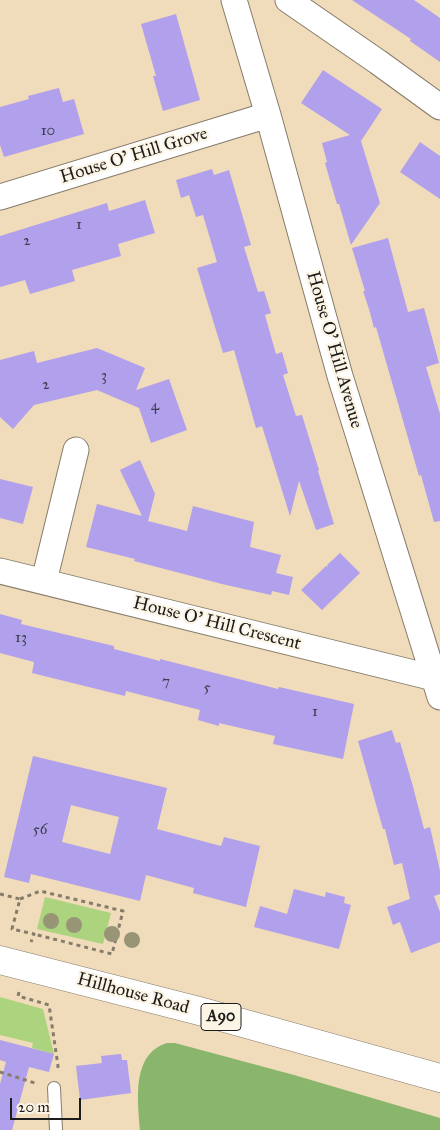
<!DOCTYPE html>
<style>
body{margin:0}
#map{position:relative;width:440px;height:1130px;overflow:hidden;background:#f0dbba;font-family:"IM FELL Great Primer",serif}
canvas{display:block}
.scale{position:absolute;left:10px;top:1098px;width:71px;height:22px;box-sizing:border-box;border:2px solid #1c1c1c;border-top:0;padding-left:6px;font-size:15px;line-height:18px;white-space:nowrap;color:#1c1c1c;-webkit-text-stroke:4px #fcf5e5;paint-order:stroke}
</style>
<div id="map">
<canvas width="440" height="1130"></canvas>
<div class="scale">20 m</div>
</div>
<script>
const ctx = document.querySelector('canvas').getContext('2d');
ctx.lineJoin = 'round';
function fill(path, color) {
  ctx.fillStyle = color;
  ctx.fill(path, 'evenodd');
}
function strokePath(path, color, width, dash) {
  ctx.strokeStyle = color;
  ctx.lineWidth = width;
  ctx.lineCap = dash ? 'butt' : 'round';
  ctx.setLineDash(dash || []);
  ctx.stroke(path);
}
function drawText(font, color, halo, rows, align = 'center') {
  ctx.font = font + ' "IM FELL Great Primer",serif';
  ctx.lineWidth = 4.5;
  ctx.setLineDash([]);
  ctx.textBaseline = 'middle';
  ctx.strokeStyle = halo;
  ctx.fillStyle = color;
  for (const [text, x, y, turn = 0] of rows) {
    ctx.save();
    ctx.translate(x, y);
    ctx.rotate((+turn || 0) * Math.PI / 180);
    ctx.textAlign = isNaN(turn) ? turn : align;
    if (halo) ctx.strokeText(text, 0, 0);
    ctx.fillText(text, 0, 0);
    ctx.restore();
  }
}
fill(new Path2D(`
 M45,897L111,913L103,944L37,929Z
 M0,997L43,1009L54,1054L32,1048L33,1043L0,1035Z`), '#acd37d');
fill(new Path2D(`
 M167,1043H175L294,1075L440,1118V1130H140C138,1101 131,1054 167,1043Z`), '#89b56c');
fill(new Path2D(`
 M352,0H414L440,18V62L410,41L411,39Z
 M176,14L200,100L163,111L153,76H156L141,24Z
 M323,70L382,109L361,141L380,203L351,245L339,204H337L325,163L327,162L322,143L350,135L301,103Z
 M59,88L63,102L74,99L84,134L4,157L0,145V107L29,99L28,96Z
 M420,142L440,156V199L400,172Z
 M212,169L214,175L229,170L251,245L244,247L258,292L264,291L271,313L265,315L276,354L282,352L288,373L283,375L296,416L302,415L319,470L318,471L334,524L316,530L299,481L290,516L262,426L256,428L234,350L223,353L197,268L217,262L203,215L196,217L189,195L181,198L176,180Z
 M145,200L155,233L118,244L121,256L72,270L75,281L30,294L25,280L0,287V236L107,203L109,211Z
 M388,238L408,312L424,308L439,363L426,367L440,414V521L434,522L421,475L419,476L376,327L374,328L369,309L363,291H365L352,248Z
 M97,348L145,368L136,390L169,379L187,430L151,443L139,408L97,390L34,405L13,429L0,417V360L34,351L37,363Z
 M140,460L155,494L148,521L187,531L193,506L254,522L250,547L281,555L276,573L293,577L289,595L272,591L271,595L222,584L134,561L135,559L86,547L97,504L142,516L120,470Z
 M0,479L33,487L23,524L0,518Z
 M340,553L360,573L322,610L301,590L326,566L328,567L327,565Z
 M0,614L22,620L21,624L114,646V649L160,661V659L278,689L279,687L354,704L343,759L273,744L275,736L219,723V726L198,720L200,710L126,691L125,696L32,673L34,662L0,653Z
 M392,730L396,743L400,742L412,783L424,829L430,827L440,871V894L434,896L440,912V942L411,953L400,922L393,925L387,907L410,899L402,863L394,865L385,829H383L358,741Z
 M33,756L167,788L157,829L221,846L224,837L260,846L246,907L193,893L194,888L146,875L140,901L31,874L29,883L4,877ZM71,805L119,817L110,854L62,842Z
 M294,889L325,897L326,892L345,897L344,903L351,905L339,949L254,927L260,906L287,914Z
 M0,1040L54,1054L49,1072L29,1067L12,1130H0V1084L6,1062L0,1060Z
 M121,1054L122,1060H127L131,1093L80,1100L76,1066L102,1063L101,1056Z`), '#b1a0eb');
const lane = new Path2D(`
 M54,1088L56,1130`);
const street = new Path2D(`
 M234,0L268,115L340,376L440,697
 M288,0L378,62L440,107
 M0,197L268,115
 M0,571L434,678
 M44,581L76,450`);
const primary = new Path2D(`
 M0,960L203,1012L440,1078`);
strokePath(lane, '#867c6b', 14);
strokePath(street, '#867c6b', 27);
strokePath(primary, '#867c6b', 29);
strokePath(new Path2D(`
 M0,894L20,899L12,929L34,934L31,942
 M20,899L40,891L123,911L112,954L34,934
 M19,992L18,996L49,1005L58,1066L57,1071
 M0,1072L38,1084`), '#867c6b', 3, [4, 4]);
strokePath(lane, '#fff', 12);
strokePath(street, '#fff', 25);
strokePath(primary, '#fff', 28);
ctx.fillStyle = '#979576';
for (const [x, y] of [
 [51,921],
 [74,925],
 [112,934],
 [132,940]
]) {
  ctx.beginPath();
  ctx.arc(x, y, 8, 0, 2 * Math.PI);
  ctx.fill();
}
drawText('15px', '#413d50', null, [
 ["10",48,131],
 ["1",79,225],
 ["2",27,241],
 ["3",104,376],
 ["2",46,385],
 ["4",155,406],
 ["13",21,638],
 ["7",166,682],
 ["5",207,688],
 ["1",315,712],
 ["56",40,830]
]);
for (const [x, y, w] of [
 [221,1017,40]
]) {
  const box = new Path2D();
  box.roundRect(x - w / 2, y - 13.5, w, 27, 4);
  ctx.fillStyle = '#fcf5e5';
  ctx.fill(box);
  strokePath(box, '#1c1c1c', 1);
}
drawText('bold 16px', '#1c1c1c', null, [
 ["A90",221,1017]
]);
drawText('18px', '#1c1c1c', '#fcf5e5', [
 ["House O' Hill Grove",134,156,-17],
 ["House O' Hill Avenue",334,350,74],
 ["House O' Hill Crescent",217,624,14],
 ["Hillhouse Road",133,994,15]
]);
</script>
